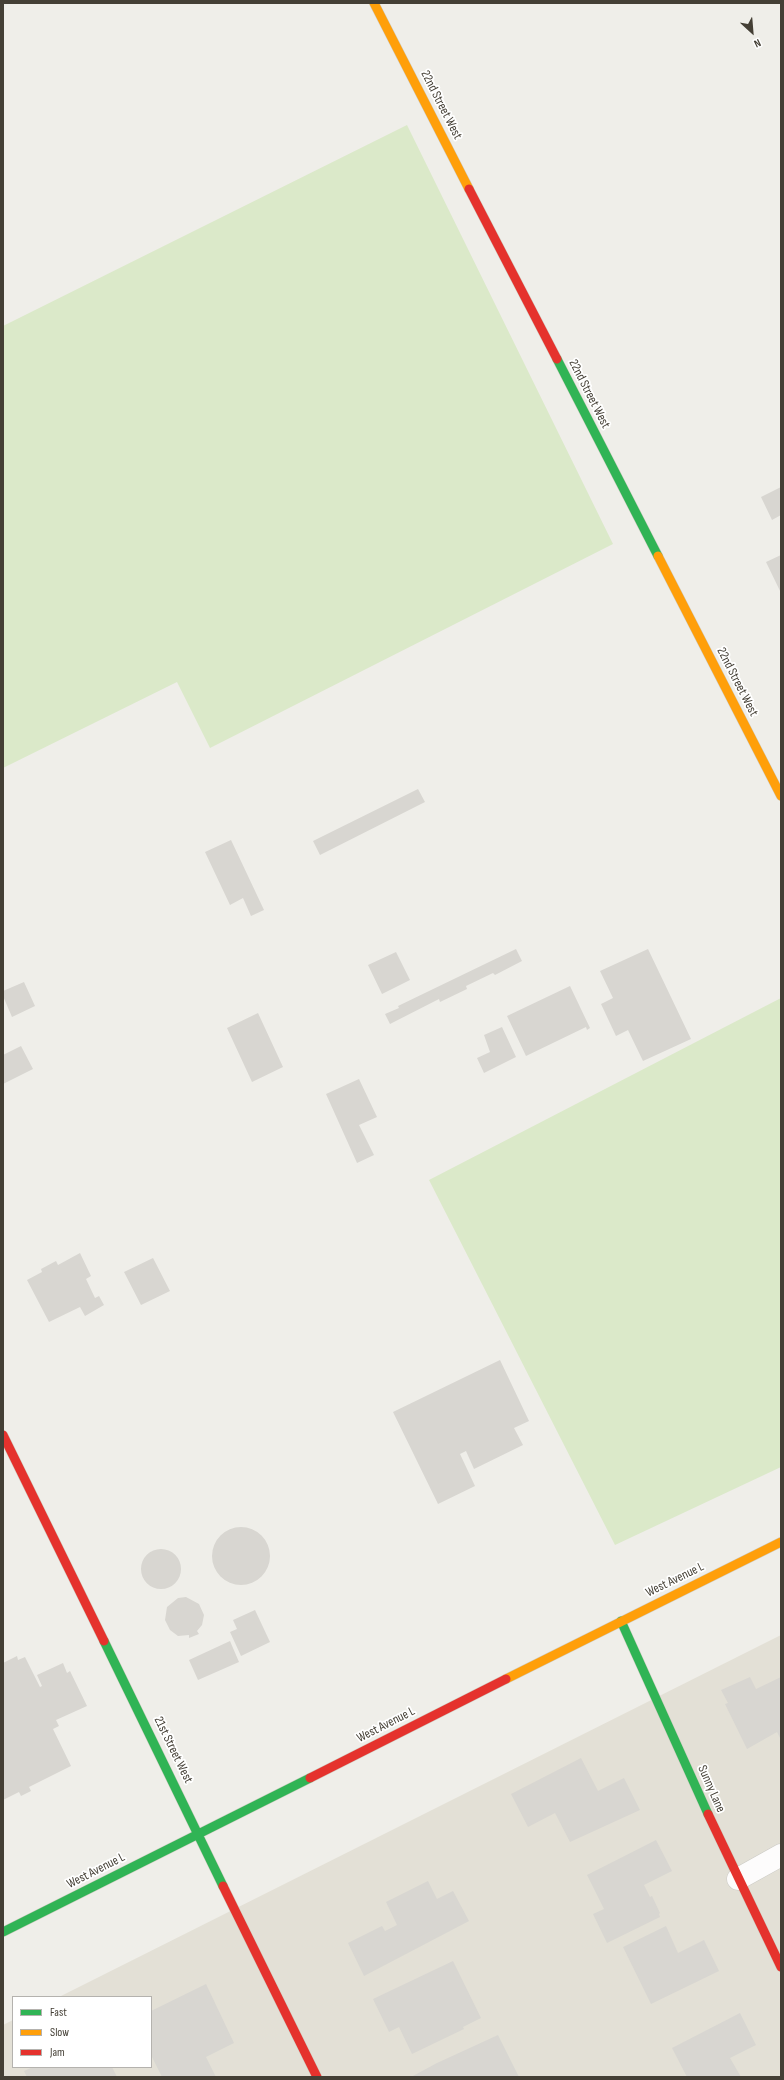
<!DOCTYPE html>
<style>
body{margin:0}
#map{position:relative;width:784px;height:2080px;overflow:hidden;background:#efeee9;font-family:"Sofia Sans Condensed",sans-serif}
canvas{display:block}
.frame{position:absolute;inset:0;border:4px solid #443f35;pointer-events:none}
.legend{position:absolute;left:12px;top:1996px;width:140px;height:72px;box-sizing:border-box;background:#fff;border:1px solid #b4b2ae;margin:0;padding:5px 7px;list-style:none;font-size:12px;color:#443f35}
.legend li{display:flex;align-items:center;gap:8px;height:20px}
.legend b{width:20px;border:1px solid #b4b2ae}
.north{position:absolute;left:732px;top:12px;width:40px;height:40px;-webkit-text-stroke:3px #fff;paint-order:stroke;rotate:154deg;font-size:11px;font-weight:700;line-height:16px;text-align:center;color:#443f35}
.north::after{content:'';display:block;margin:auto;width:14px;height:18px;background:#443f35;clip-path:polygon(50% 0,100% 100%,50% 72%,0 100%)}
</style>
<div id="map">
<canvas width="784" height="2080"></canvas>
<div class="frame"></div>
<ul class="legend">
<li><b style="height:5px;background:#30b455"></b>Fast</li>
<li><b style="height:5px;background:#ff9f0a"></b>Slow</li>
<li><b style="height:5px;background:#e5322d"></b>Jam</li>
</ul>
<div class="north">N</div>
</div>
<script>
const ctx = document.querySelector('canvas').getContext('2d');
ctx.lineJoin = 'round';
function fill(path, color) {
  ctx.fillStyle = color;
  ctx.fill(path, 'evenodd');
}
function strokePath(path, color, width, dash) {
  ctx.strokeStyle = color;
  ctx.lineWidth = width;
  ctx.lineCap = dash ? 'butt' : 'round';
  ctx.setLineDash(dash || []);
  ctx.stroke(path);
}
function drawText(font, color, halo, rows, align = 'center') {
  ctx.font = font + ' "Sofia Sans Condensed",sans-serif';
  ctx.lineWidth = 3.5;
  ctx.setLineDash([]);
  ctx.textBaseline = 'middle';
  ctx.strokeStyle = halo;
  ctx.fillStyle = color;
  for (const [text, x, y, turn = 0] of rows) {
    ctx.save();
    ctx.translate(x, y);
    ctx.rotate((+turn || 0) * Math.PI / 180);
    ctx.textAlign = isNaN(turn) ? turn : align;
    if (halo) ctx.strokeText(text, 0, 0);
    ctx.fillText(text, 0, 0);
    ctx.restore();
  }
}
fill(new Path2D(`
 M781,1635V2077H3V2025L13,2020V2067H151V1997H59Z`), '#e3e0d6');
fill(new Path2D(`
 M407,125L613,544L210,748L177,682L3,768V326Z
 M781,998V1467L615,1545L429,1180Z`), '#dbe9c9');
fill(new Path2D(`
 M781,487V515L772,520L761,497Z
 M781,555V593L766,562Z
 M418,789L425,802L320,855L313,841Z
 M231,840L264,910L251,916L243,898L230,905L205,852Z
 M516,949L522,961L495,975L493,973L466,986L467,989L440,1002L439,999L390,1024L385,1014L399,1008L398,1006Z
 M648,949L691,1039L643,1061L628,1030L616,1036L601,1004L613,998L600,971Z
 M396,952L410,980L382,994L368,965Z
 M24,982L35,1006L12,1017L3,996V991Z
 M570,986L590,1028L587,1030L586,1027L526,1056L507,1016Z
 M258,1013L283,1067L252,1082L227,1028Z
 M502,1027L516,1057L484,1073L477,1058L490,1052L484,1035Z
 M21,1046L33,1069L3,1084V1055Z
 M359,1079L377,1117L359,1125L374,1155L357,1163L326,1094Z
 M80,1253L91,1276L86,1279L95,1298L99,1296L104,1305L85,1316L80,1307L49,1322L27,1280L42,1272L41,1269L56,1261L58,1265Z
 M153,1258L170,1291L141,1305L124,1272Z
 M500,1360L529,1421L514,1428L523,1445L474,1469L466,1451L460,1454L475,1486L438,1504L393,1412Z
 M212 1556a29 29 0 1 1 58 0a29 29 0 1 1-58 0Z
 M141 1569a20 20 0 1 1 40 0a20 20 0 1 1-40 0Z
 M186,1597L199,1604L204,1615L202,1625L197,1631L199,1634L189,1638V1635L178,1636L170,1630L165,1620L167,1607L178,1598Z
 M255,1610L270,1642L241,1656L230,1632L237,1629L233,1620Z
 M230,1641L239,1662L198,1680L189,1660Z
 M17,1656L18,1660L25,1657L40,1687L42,1686L37,1675L63,1663L67,1673L70,1671L87,1706L56,1720L59,1726L53,1729L71,1766L29,1787L31,1791L21,1796L19,1792L3,1800V1663Z
 M750,1677L756,1689L781,1677V1740L777,1732L747,1749L725,1704L728,1703L721,1690Z
 M581,1758L598,1791L624,1778L640,1810L570,1842L555,1813L528,1827L511,1794Z
 M656,1840L672,1871L644,1885L650,1897L652,1896L660,1913L659,1914L660,1917L607,1943L593,1914L604,1909L587,1875Z
 M428,1881L437,1899L453,1891L469,1921L364,1976L348,1943L382,1926L385,1931L397,1925L386,1902Z
 M666,1926L678,1953L704,1940L719,1971L651,2004L623,1947Z
 M453,1961L481,2018L463,2027L464,2029L412,2054L399,2027L389,2032L373,1999Z
 M206,1984L234,2043L206,2057L216,2077H162L151,2055V2011Z
 M740,2013L756,2045L730,2058L741,2077H687L672,2048Z
 M498,2035L519,2077H411L437,2063Z
 M33,2067H112L117,2077H27L24,2071Z`), '#d8d6d1');
const street = new Path2D(`
 M738,1879L781,1855`);
const fast = new Path2D(`
 M557,359L658,556
 M621,1621L708,1814
 M104,1641L223,1886
 M3,1932L310,1778`);
const slow = new Path2D(`
 M374,3L469,189
 M658,556L781,796
 M506,1679L781,1542`);
const jam = new Path2D(`
 M469,189L557,359
 M3,1435L104,1641
 M310,1778L506,1679
 M708,1814L781,1967
 M223,1886L317,2077`);
strokePath(street, '#cbcac5', 23);
strokePath(fast, '#cecbc0', 10);
strokePath(slow, '#cecbc0', 10);
strokePath(jam, '#cecbc0', 10);
strokePath(street, '#fdfcfc', 22);
strokePath(fast, '#30b455', 9);
strokePath(slow, '#ff9f0a', 9);
strokePath(jam, '#e5322d', 9);
drawText('13px', '#443f35', '#fff', [
 ["22nd Street West",441,105,63],
 ["22nd Street West",589,394,63],
 ["22nd Street West",737,682,63],
 ["West Avenue L",675,1580,-26],
 ["West Avenue L",386,1725,-27],
 ["21st Street West",173,1750,64],
 ["Sunny Lane",711,1789,66],
 ["West Avenue L",96,1871,-27]
]);
</script>
